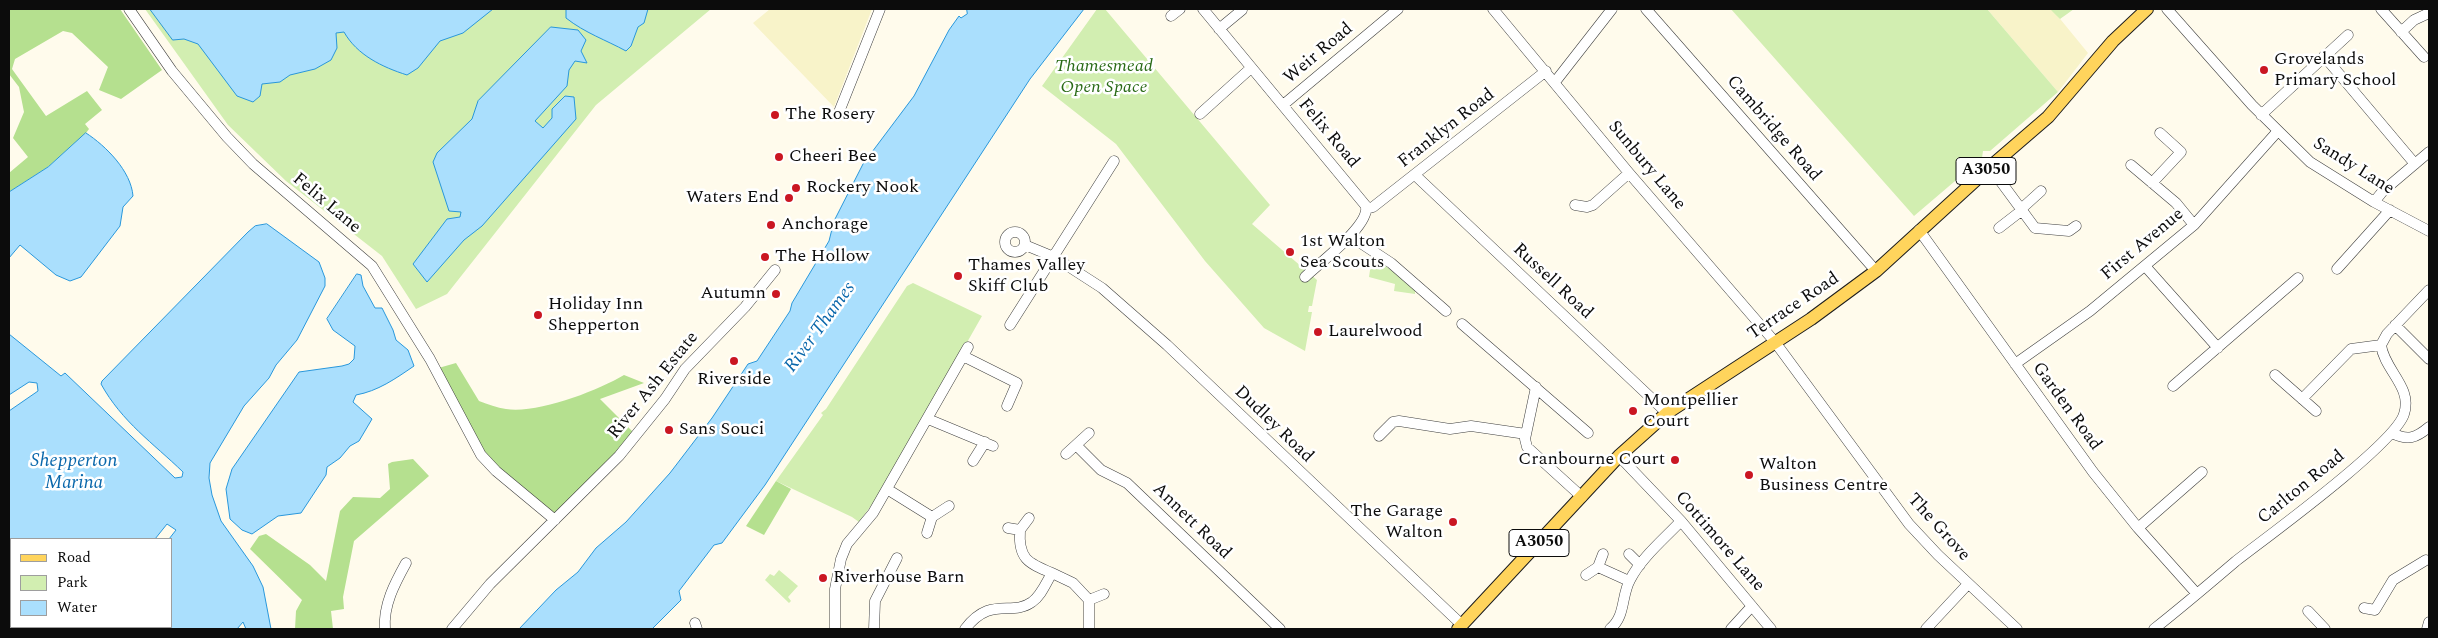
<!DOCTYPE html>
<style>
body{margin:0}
#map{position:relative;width:2438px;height:638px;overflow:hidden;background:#fffbec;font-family:Spectral,serif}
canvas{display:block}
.frame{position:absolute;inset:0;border:10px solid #0c0c0c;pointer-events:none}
.legend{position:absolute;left:10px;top:538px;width:162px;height:90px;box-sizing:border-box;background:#fff;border:1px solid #9e9e9e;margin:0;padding:6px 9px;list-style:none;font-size:15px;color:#0c0c0c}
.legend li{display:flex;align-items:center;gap:10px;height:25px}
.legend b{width:25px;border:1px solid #9e9e9e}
</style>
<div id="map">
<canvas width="2438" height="638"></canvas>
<div class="frame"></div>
<ul class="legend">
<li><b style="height:6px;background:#ffd45c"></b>Road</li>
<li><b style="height:14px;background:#d2eeb1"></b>Park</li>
<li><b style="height:14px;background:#aadffd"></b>Water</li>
</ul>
</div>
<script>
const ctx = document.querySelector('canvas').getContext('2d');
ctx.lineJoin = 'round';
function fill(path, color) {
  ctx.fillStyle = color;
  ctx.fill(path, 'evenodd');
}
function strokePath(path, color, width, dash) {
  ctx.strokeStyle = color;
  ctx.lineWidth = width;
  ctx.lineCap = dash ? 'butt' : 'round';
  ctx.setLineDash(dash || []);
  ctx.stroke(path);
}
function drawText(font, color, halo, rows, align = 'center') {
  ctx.font = font + ' Spectral,serif';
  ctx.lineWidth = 5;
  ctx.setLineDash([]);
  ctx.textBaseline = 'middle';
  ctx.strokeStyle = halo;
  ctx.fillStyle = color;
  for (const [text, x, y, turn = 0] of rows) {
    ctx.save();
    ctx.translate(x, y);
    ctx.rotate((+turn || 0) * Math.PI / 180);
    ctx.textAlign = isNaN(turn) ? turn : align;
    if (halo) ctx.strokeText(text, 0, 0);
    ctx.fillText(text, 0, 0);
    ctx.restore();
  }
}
fill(new Path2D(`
 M770,9H872L834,107L753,23Z
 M1987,9H2052L2088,53L2058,92Z`), '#f8f3c9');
fill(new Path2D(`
 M145,9H711L596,105L447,294L416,309L382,256L286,181L228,125Z
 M1097,9H1105L1270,205L1252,224L1317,280L1312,306H1309L1308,312H1312L1305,351L1264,328L1205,261L1116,144L1042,86Z
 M1731,9H1987L2058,92L1990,151H1983L1982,158L1914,216Z
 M2074,9L2060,19L2051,10L2052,9Z
 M1372,256L1415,288V294L1394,291L1395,284L1369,277Z
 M913,283L982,316L886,485L859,522L852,517L776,481L823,415L821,413L826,409L907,286Z
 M779,570L798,586L788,597L791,601L789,603L765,580L770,574L774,576Z`), '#d2eeb1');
fill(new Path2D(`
 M9,9H120L162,70L121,99L99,90L108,67L72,33L63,31L15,59L12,69L46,116L87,91L102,110L85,124L89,129L86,133L48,167L9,192V173L28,157L13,138L24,112L19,87L9,74Z
 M456,363L479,401C488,404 497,408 506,409C537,414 597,391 624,375L644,383L600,399L636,435L555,520L496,471L435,369Z
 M413,459L429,476L354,541L343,597L344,609L331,611L333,629H295L296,611L302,600L250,549L259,536L266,534L310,565L326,581L340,511L353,497L380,498L390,489L388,464L392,462Z
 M776,481L791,489L764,535L746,526Z
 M43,627H96L93,629H45Z`), '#b5e08f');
const water = new Path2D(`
 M150,9H493L463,33L440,41L418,68L407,75C382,67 357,55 344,32L336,33L337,48L331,60L315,69L290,75L280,82L262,84L260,96L253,102L237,96L198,44L184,39L173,40Z
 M568,9H648L644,23L638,27L631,46L626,51C606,40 585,33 566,18V10Z
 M967,9H1084L1030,79L765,485L722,543L714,545L679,591L681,600L652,629H519L556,590L578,572L596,548L626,522L670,473L712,418L748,364L757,361L790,311L792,303L829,241L834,221L863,164L914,96L949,30L959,16L961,18L967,14Z
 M551,27L578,30L586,40L581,51L587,63L575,61L569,70L567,86L535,121L543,128L552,118V109L565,96L574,97L576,119L482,226L464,240L427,282L413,264L447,219L460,217L461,212L449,211L433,162L437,153L472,119L478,101Z
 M86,133C106,146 131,171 133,196L123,207L120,226L81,277L70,281L56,275L20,245L9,258V192L48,167Z
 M267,224L319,262L325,278V286L297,340L276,365L269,378L244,406L210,463L209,478L212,495L221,521L253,566L263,587L271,629H246L243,622L237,629H103L105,627H171V539H169L176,530L167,524L155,539H11V627H34L30,629H9V411L38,391L37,383L29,382L9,395V334L61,376L65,373L175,478L182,477L183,472C153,443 122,422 101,384L102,381L248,232L255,226Z
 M357,274L361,275L363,286L375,308H382L393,330L396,340L408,350L414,366C395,379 378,391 356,395L353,402L372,419L359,441L350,446L340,458L327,467L326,475L301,513L278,516L252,534L242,530L230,519L226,489L232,469L299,372L342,366L349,364L354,359L355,346L333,330L327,319Z`);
fill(water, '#aadffd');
strokePath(water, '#2997db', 1);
const minor = new Path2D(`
 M129,9L172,71L227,137L253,164L372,266L430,359L481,455L496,471L555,520
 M1203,9L1366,206C1370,226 1319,263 1305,277
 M1493,9L1629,173L1775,342L1909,524L1938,555L2017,629
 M1646,9L1876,271
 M2167,9L2252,105L2310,162L2374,202L2429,231
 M2381,9L2424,57
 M1171,16L1180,9
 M1219,29L1242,10
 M2401,32L2414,20L2429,13
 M2324,56L2415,164
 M1555,82L1612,9
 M1283,105L1398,9
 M839,112L880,9
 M1200,114L1251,68
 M2261,115L2348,35
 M2131,165L2176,203L2194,225
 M1990,167L2035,228L2069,231L2076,226
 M1415,175L1667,413
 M2152,183L2181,152L2160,133
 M2374,202L2383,191L2429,152
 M1575,205L1587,207L1593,205L1629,173
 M1366,209L1373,207L1546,71
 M2020,210L2041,191
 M1999,228L2021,211
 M1919,230L2093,472L2138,528L2197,594
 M1005 242a10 10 0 1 1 20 0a10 10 0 1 1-20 0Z
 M1350,236L1391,263L1446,311
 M1025,245L1054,257L1102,288L1167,345L1462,625
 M2145,266L2218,348
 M2337,269L2390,210
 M1462,324L1588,433
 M1010,325L1114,161
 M2395,325L2429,359
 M963,356L1017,383L1007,406
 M2015,364L2090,311L2194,225L2277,132
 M2275,375L2316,411
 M2173,386L2298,278
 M1536,387L1525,439L1527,447L1582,497
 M2302,399L2351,349L2381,345
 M928,419L993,446
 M2392,433C2408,441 2416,438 2429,427
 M1379,436L1393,422L1399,421L1450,429L1471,426L1526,434
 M1076,445L1101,470L1127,483L1280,629
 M1066,454L1089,433
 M1619,456L1681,521L1771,629
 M973,461L985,442
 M887,489L932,517
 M2138,528L2202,472
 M1020,530L1029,518
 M927,533L932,517L949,506
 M1629,554L1640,565
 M1598,567L1629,581
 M1052,573L1073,583L1089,600V629
 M1586,575L1598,567L1603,554
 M1089,600L1104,594
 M2364,608L2375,610L2393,580L2426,560
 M2308,611L2325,629
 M695,623L697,629
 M385,629C383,605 395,583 406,563
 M452,629L490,584L619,456L665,399L685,369L745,307L775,270
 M835,629V589L841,559L847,544L873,513L968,347
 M874,629L875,601L897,558
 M965,629C991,595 1011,617 1032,602C1041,596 1046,583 1052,573C1028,563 1018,559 1020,530L1008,528
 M1610,629C1626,616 1621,596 1630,580C1641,558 1664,539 1681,521
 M1731,629L1752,606
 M1926,629L1968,584
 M2154,629C2182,607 2209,584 2236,561C2267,537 2395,444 2404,414C2413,387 2384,370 2381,345L2387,334L2429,290
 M2427,629L2429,622`);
const major = new Path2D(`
 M1458,629L1619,456L1667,413L1811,319L1876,271L1990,167L2048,117L2113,41L2147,9`);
strokePath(minor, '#3f3f3f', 11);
strokePath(major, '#1d1d1d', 14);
strokePath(minor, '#fff', 10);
strokePath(major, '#ffd45c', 12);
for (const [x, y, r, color] of [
 [2264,70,5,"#ca1622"],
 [775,115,5,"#ca1622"],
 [779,157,5,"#ca1622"],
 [796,188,5,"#ca1622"],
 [789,198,5,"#ca1622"],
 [771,225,5,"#ca1622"],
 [1290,252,5,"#ca1622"],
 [765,257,5,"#ca1622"],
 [958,276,5,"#ca1622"],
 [776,294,5,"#ca1622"],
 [538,315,5,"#ca1622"],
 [1318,332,5,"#ca1622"],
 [734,361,5,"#ca1622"],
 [1633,411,5,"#ca1622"],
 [669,430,5,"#ca1622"],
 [1675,460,5,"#ca1622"],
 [1749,475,5,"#ca1622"],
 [1453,522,5,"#ca1622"],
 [823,578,5,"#ca1622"]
]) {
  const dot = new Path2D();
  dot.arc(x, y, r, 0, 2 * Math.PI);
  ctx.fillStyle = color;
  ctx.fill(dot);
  strokePath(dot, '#fff', 2);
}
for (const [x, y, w] of [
 [1986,171,60],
 [1539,543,60]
]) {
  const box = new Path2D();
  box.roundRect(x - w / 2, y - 13.5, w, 27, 4);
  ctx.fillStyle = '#fff';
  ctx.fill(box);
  strokePath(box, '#0c0c0c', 1);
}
drawText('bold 16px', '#0c0c0c', null, [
 ["A3050",1986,171],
 ["A3050",1539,543]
]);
drawText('18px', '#0c0c0c', '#fff', [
 ["Weir Road",1319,54,-40],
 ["Franklyn Road",1447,129,-38],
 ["Cambridge Road",1773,129,49],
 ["Felix Road",1328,134,50],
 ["Sunbury Lane",1646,166,50],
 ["Sandy Lane",2353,167,32],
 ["Felix Lane",326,204,40],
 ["First Avenue",2143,245,-40],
 ["Russell Road",1552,282,43],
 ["Terrace Road",1794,307,-34],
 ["River Ash Estate",654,386,-51],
 ["Garden Road",2066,407,54],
 ["Dudley Road",1273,425,44],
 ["Carlton Road",2302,488,-39],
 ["Annett Road",1191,522,44],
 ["The Grove",1938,528,48],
 ["Cottimore Lane",1719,542,49]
]);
drawText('18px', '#0c0c0c', '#fff', [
 ["Grovelands",2274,60],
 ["Primary School",2274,81],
 ["The Rosery",785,115],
 ["Cheeri Bee",789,157],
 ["Rockery Nook",806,188],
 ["Waters End",779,198,"right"],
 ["Anchorage",781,225],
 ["1st Walton",1300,242],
 ["Sea Scouts",1300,263],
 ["The Hollow",775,257],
 ["Thames Valley",968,266],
 ["Skiff Club",968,287],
 ["Autumn",766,294,"right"],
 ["Holiday Inn",548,305],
 ["Shepperton",548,326],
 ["Laurelwood",1328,332],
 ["Riverside",734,380,"center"],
 ["Montpellier",1643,401],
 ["Court",1643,422],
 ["Sans Souci",679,430],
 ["Cranbourne Court",1665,460,"right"],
 ["Walton",1759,465],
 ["Business Centre",1759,486],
 ["The Garage",1443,512,"right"],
 ["Walton",1443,533,"right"],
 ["Riverhouse Barn",833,578]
], 'left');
drawText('italic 18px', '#296a16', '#fff', [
 ["Thamesmead",1104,67],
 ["Open Space",1104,88]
]);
drawText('italic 19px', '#0967ab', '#fff', [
 ["River Thames",821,328,-54],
 ["Shepperton",74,462],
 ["Marina",74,484]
]);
</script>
